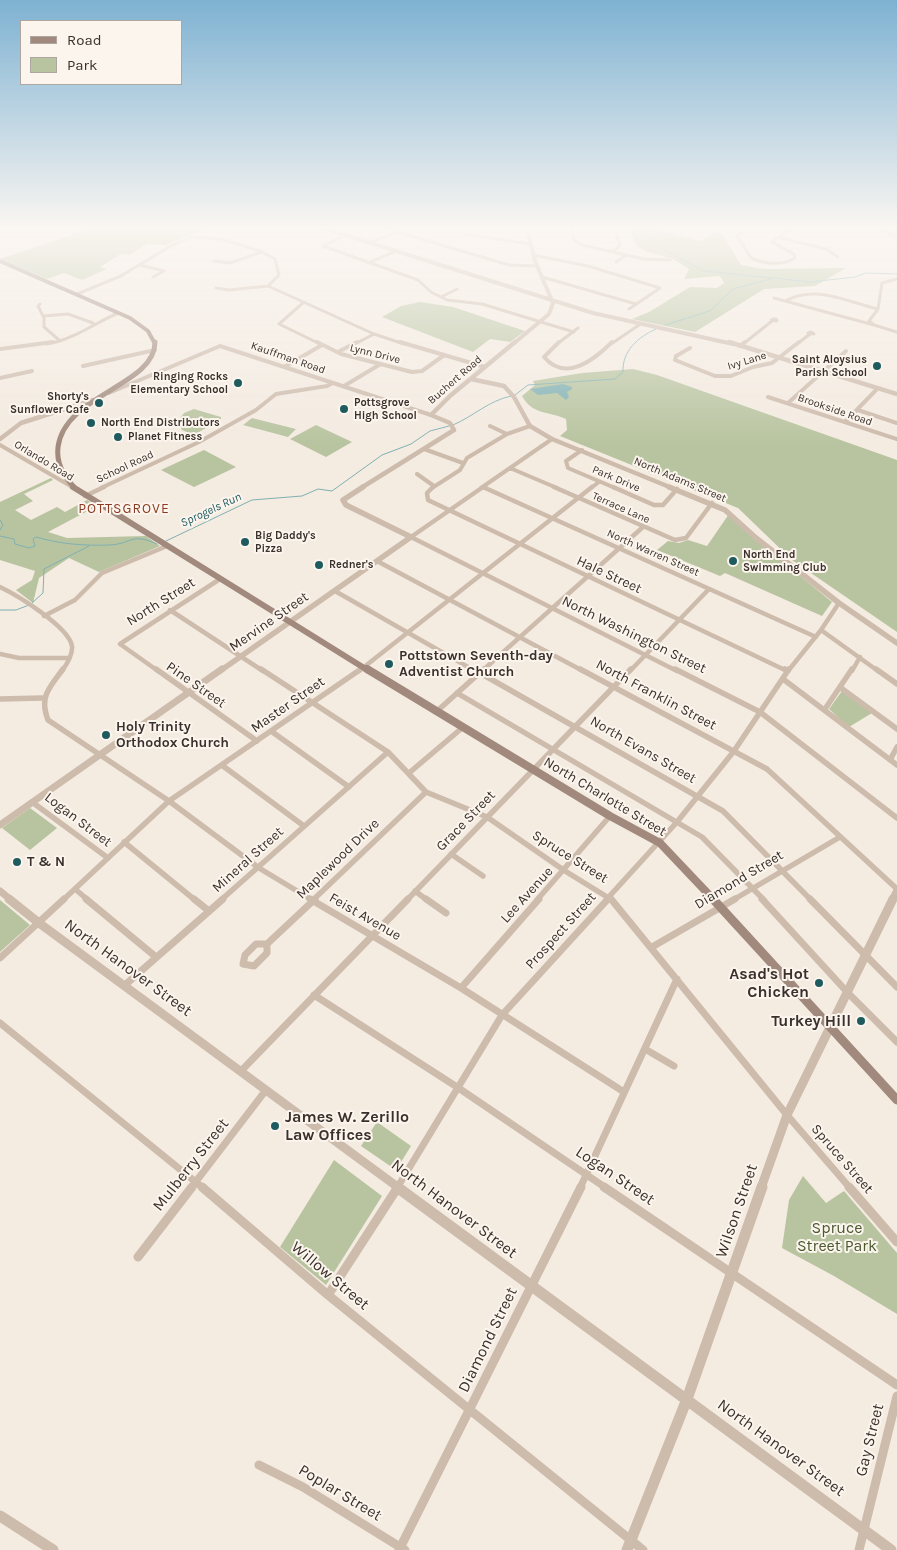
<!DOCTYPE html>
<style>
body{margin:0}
#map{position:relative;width:897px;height:1550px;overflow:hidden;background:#f4ebe1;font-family:Karla,sans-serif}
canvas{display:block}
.legend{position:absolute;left:20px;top:20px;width:162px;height:65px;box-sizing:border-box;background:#fbf5ee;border:1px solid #aea6a0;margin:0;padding:6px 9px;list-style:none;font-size:15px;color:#3b302b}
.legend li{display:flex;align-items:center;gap:10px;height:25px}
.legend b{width:25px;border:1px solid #aea6a0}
</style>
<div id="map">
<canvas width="897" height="1550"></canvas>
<ul class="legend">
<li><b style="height:6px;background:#a18a7d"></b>Road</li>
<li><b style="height:14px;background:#b8c4a0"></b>Park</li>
</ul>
</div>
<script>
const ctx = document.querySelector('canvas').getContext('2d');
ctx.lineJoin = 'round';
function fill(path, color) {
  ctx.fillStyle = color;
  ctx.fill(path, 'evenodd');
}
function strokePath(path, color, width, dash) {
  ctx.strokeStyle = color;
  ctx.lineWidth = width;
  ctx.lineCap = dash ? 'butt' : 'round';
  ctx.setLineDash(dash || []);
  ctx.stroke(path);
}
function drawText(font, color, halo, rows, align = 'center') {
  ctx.font = font + ' Karla,sans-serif';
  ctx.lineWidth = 4;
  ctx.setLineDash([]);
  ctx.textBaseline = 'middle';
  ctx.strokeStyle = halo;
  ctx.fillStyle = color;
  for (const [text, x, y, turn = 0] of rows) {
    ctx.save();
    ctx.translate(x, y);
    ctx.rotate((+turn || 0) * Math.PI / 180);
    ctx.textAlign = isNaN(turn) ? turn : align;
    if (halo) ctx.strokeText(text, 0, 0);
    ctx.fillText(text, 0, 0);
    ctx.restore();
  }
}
fill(new Path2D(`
 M92,228H207L166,245L147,244L130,255L121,254L100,267L107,269L82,280L64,273L47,279L0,259Z
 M628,228H648L701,241L717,232L722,233L741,265L763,269L846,268L815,286L764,289L695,332L632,319L649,312L690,287L717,288L724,283L720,276L684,279L689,269L673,259L645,251L637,246Z
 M420,302L453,307L525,331L510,342L490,339L473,352L382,317L401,306Z
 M633,369L657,375L897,460V632L792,560L738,508L560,436L567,430L566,419C549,411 532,415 522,396L535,385L533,381L582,373Z
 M194,409L221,417V419L194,435L182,430L177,422L184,413Z
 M252,418L296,429L288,437L243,425Z
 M316,425L352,442L326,457L290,439Z
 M204,450L236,467L194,487L161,470Z
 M51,478L53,480L24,494L33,501L15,510L31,520L57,507L65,512L87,500L97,506L48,532L67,538L146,536L160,546L99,572L69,558L39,578L33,603L16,590L32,580L35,571L0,560V502Z
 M729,514L744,530L832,602L822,616L725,573L720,576L657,550L668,541L679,543L688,540L707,546Z
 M842,691L872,713L849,727L829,709Z
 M30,808L57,828L30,850L2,828Z
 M0,900L30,925L0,952Z
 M377,1122L411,1146L396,1170L361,1146Z
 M334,1160L382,1196L326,1285L280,1247Z
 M803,1176L826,1203L844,1191L897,1253V1314L834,1276L782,1248L789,1200Z`), '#b8c4a0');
fill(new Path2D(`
 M563,384L572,387V389L567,392L569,397L566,400L557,393L538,395L530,389Z`), '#7fb0b2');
strokePath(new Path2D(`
 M636,228L666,251L704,271L771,278
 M888,234L897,240
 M665,325L710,311L733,289L774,278L810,282L855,277L866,273L897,274
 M515,395L528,385L615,379L623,372C622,351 638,337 656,329
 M453,425C474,416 488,401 511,396
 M0,520L3,525L0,530
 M0,536L14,539L15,544L29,548L35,546L33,539L36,537C60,544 84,546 109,545C133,544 130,532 157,544
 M166,541L252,500L302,496L318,489L332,491L382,455L411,444L430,431L449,426
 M32,603L43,593L44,569L89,546
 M0,610H16L29,605`), '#7fb0b2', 1);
strokePath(new Path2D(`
 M384,228L509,265L537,266
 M571,228L574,240L582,245L644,259L670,260
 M747,228L737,236L751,258C765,264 782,266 795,258L794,254L772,242L791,228
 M878,228L897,236
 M466,234L530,244
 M346,235L323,246L418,280L431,292L447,300L482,304L574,332
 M777,237L826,249L838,257
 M370,243L397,232
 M612,252L620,245L614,228
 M533,255L588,266L660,288L629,309
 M214,261L230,263L262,252
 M616,262L626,255
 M368,263L396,251
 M140,265L164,271L153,277
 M542,277L636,304
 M897,279L882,283L878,309L869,321L874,325L897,332
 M216,288L229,290L268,286
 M77,294L121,276L169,247L191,237L221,239L260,251L275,259L279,275L268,286L374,334L404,344
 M441,297L457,289
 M774,298L874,325
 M785,301C816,284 847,302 878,309
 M304,302L279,324L320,344
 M40,304L38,306L44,318V327L59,340
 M43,316L68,314L93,323
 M773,319H776L777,321L771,320Z
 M811,332L814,334L808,333Z
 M46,344C71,341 95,323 118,313
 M355,344L374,334
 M557,344L578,328
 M611,344L642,323
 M743,344L772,321
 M797,344L810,334`), '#cdbbac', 3);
strokePath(new Path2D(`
 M317,342L341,354L412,372L422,371L443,356
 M400,342L485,367
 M559,342L544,357C566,383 595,359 612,342
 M740,346L745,342
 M690,348L676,356L675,360L715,376H731L753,367L772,363L799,342
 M0,349L53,342
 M338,352L357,342
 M83,366L155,350
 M284,367L322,345
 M0,378L32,371
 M344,386L379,365
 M109,393L220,346L431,415
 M768,397L897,439
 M788,403L846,351
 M858,410L897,423
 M845,422L878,388
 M490,426L507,434
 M0,445L74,488
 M424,449L463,463
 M582,450L566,461L568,468L615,488
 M510,468L557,488
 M417,474L434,486
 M483,487L486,488
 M101,488L199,442L256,410L276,394L327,386L333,383
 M432,488L460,470L467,458L507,434L530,426
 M481,488L552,439
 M591,488L599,482`), '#cdbbac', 4);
strokePath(new Path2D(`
 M72,487L77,490
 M433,487L427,493L428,500L787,671
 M483,487L816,637
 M554,487L675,540L686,538L712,503
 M613,487L654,505H663L677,489
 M85,496L104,487
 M411,537L677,671
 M411,537L483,487
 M377,561L583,671
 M0,587C17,595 69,627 72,646C73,655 67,664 62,671
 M335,591L475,671
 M170,610L263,671
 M44,616L75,600L102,573L167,546
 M821,630L878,671
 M0,654L19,658H69
 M158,671L120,644L220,579
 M359,671L592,487
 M482,671L643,527
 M630,671L709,589
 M788,671L821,630L839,603
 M852,671L860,657`), '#cdbbac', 4.5);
strokePath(new Path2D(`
 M63,669C49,688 39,697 48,720L169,801L259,868L312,900
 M156,669L257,741
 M261,669L388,752L426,792L487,817L565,871L612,900
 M473,669L723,811L811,900
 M580,669L767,769L897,889
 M675,669L760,712L897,818
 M785,669L788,671
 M876,669L897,684
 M783,679L897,765
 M841,688L897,729
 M457,693L702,837L764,900
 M0,699L42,698
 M825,709L852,669
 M436,712L484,669
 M271,731L349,787
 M890,760L897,747
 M223,766L304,826
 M409,773L462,728
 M32,802L108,858
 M124,842L195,900
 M451,854L483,876
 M75,889L88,900
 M415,891L427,900
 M63,900L169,801L361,669
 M221,900L388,752
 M313,900L426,792
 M407,900L631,669
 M537,900L610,816
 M606,900L677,822L734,751L789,669
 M733,900L840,837`), '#cdbbac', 5.5);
strokePath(new Path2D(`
 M86,899L156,957
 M194,899L209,911
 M310,899L461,988L624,1092
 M426,899L446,913
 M611,899L787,1115L850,1188
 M762,899L848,993L897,1042
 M810,899L897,987
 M256,944H267V953L254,966L243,964L245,955Z
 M267,944L315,899
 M652,947L735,899
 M0,958L64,899
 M125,985L223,899
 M461,988L539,899
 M314,995L457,1087L606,1188
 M0,1023L203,1188
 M645,1049L674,1066
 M241,1071L408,899
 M191,1188L266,1090
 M397,1188L502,1015L608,899
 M580,1188L677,979`), '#cdbbac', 7);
strokePath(new Path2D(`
 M202,1187L328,1295L643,1550
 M604,1187L897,1385
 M849,1187L897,1242
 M138,1257L192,1187
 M328,1295L398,1187
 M259,1465L303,1487L405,1550
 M399,1550L581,1187
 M859,1550L897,1396`), '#cdbbac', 9);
strokePath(new Path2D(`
 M323,228L593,313L733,344
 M513,344L549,314L553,303L535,261L527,228`), '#cdbbac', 4);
strokePath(new Path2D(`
 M729,342L897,394
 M471,379L504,386L514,397L530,426L552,439L672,488
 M0,439L21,423L93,400
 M361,488L454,430L450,423L431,415L450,396L515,342`), '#cdbbac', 4.5);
strokePath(new Path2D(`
 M363,487L343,500L346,505L411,537
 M669,487L725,510L756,538L839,603L897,643
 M220,671L411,537`), '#cdbbac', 5.5);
strokePath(new Path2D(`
 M0,825L222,669
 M0,891L11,900
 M892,900L897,890`), '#cdbbac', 7);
strokePath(new Path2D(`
 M9,899L39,923L399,1188
 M761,1188L787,1115L893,899`), '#cdbbac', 9);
strokePath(new Path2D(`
 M397,1187L891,1550
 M0,1516L53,1550
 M627,1550L687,1399L762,1187`), '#cdbbac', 11);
strokePath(new Path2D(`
 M0,261L130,318L148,331L155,344`), '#a18a7d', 4);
strokePath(new Path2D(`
 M75,488C64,477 56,463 58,447C65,394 155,386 155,342`), '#a18a7d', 5);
strokePath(new Path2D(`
 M73,487L369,671`), '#a18a7d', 6);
strokePath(new Path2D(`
 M367,669L610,816L660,843L714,900`), '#a18a7d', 8);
strokePath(new Path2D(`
 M713,899L897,1100`), '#a18a7d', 9);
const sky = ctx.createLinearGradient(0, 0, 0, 445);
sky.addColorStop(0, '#7eb2d2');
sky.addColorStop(0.51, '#faf6f2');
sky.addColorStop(1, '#faf6f200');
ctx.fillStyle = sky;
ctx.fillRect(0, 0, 897, 445);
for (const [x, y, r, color] of [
 [877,366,5,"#1f5a5e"],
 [238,383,5,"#1f5a5e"],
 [99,403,5,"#1f5a5e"],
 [344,409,5,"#1f5a5e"],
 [91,423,5,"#1f5a5e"],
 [118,437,5,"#1f5a5e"],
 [245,542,5,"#1f5a5e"],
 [733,561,5,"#1f5a5e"],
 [319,565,5,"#1f5a5e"],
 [389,664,5,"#1f5a5e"],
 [106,735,5,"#1f5a5e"],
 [17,862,5,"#1f5a5e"],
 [819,983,5,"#1f5a5e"],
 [861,1021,5,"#1f5a5e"],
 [275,1126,5,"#1f5a5e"]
]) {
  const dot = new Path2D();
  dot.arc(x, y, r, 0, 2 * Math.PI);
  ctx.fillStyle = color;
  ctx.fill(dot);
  strokePath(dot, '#fbf5ee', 2);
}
drawText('11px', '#3b302b', '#fbf5ee', [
 ["Lynn Drive",375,354,14],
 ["Kauffman Road",288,358,19],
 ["Ivy Lane",747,361,-17],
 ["Buchert Road",455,380,-41],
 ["Brookside Road",835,410,19],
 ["Orlando Road",44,461,31],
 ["School Road",125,467,-25],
 ["Park Drive",616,479,23],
 ["North Adams Street",680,480,23],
 ["Terrace Lane",621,508,24],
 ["North Warren Street",653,553,24]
]);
drawText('bold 11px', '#3b302b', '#fbf5ee', [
 ["Saint Aloysius",867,360,"right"],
 ["Parish School",867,373,"right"],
 ["Ringing Rocks",228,377,"right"],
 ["Elementary School",228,390,"right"],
 ["Shorty's",89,397,"right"],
 ["Sunflower Cafe",89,410,"right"],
 ["Pottsgrove",354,403],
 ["High School",354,416],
 ["North End Distributors",101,423],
 ["Planet Fitness",128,437],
 ["Big Daddy's",255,536],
 ["Pizza",255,549],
 ["North End",743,555],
 ["Swimming Club",743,568],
 ["Redner's",329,565]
], 'left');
drawText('italic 12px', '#1f5a5e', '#fbf5ee', [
 ["Sprogels Run",211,510,-25]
]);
ctx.letterSpacing = '1px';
drawText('14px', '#8c3b22', '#fbf5ee', [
 ["POTTSGROVE",124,509]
]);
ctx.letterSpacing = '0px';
drawText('14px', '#3b302b', '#fbf5ee', [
 ["Hale Street",609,575,25],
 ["North Street",161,602,-32],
 ["Mervine Street",269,622,-35],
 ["North Washington Street",634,635,26],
 ["Pine Street",196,685,35],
 ["North Franklin Street",656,695,28],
 ["Master Street",288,705,-35],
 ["North Evans Street",643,750,30],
 ["North Charlotte Street",605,797,31],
 ["Logan Street",78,820,37],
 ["Grace Street",466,821,-46],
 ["Spruce Street",570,857,32],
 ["Maplewood Drive",338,859,-44],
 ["Mineral Street",248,860,-42],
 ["Diamond Street",739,880,-31],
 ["Lee Avenue",527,895,-48],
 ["Feist Avenue",365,917,30],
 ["Prospect Street",561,931,-48],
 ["Spruce Street",842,1159,49]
]);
drawText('bold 14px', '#3b302b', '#fbf5ee', [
 ["Pottstown Seventh-day",399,656],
 ["Adventist Church",399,672],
 ["Holy Trinity",116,727],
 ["Orthodox Church",116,743],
 ["T & N",27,862]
], 'left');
drawText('16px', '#3b302b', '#fbf5ee', [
 ["North Hanover Street",128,968,36],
 ["Mulberry Street",191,1165,-52],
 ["Logan Street",615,1176,34],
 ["North Hanover Street",454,1209,37],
 ["Wilson Street",737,1211,-71],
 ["Willow Street",330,1276,40],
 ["Diamond Street",488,1340,-64],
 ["Gay Street",870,1440,-76],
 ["North Hanover Street",781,1448,36],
 ["Poplar Street",340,1493,31]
]);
drawText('bold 16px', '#3b302b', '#fbf5ee', [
 ["Asad's Hot",809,974],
 ["Chicken",809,992],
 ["Turkey Hill",851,1021],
 ["James W. Zerillo",285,1117,"left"],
 ["Law Offices",285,1135,"left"]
], 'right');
drawText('16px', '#4a5a2e', '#fbf5ee', [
 ["Spruce",837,1228],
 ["Street Park",837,1246]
]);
</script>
